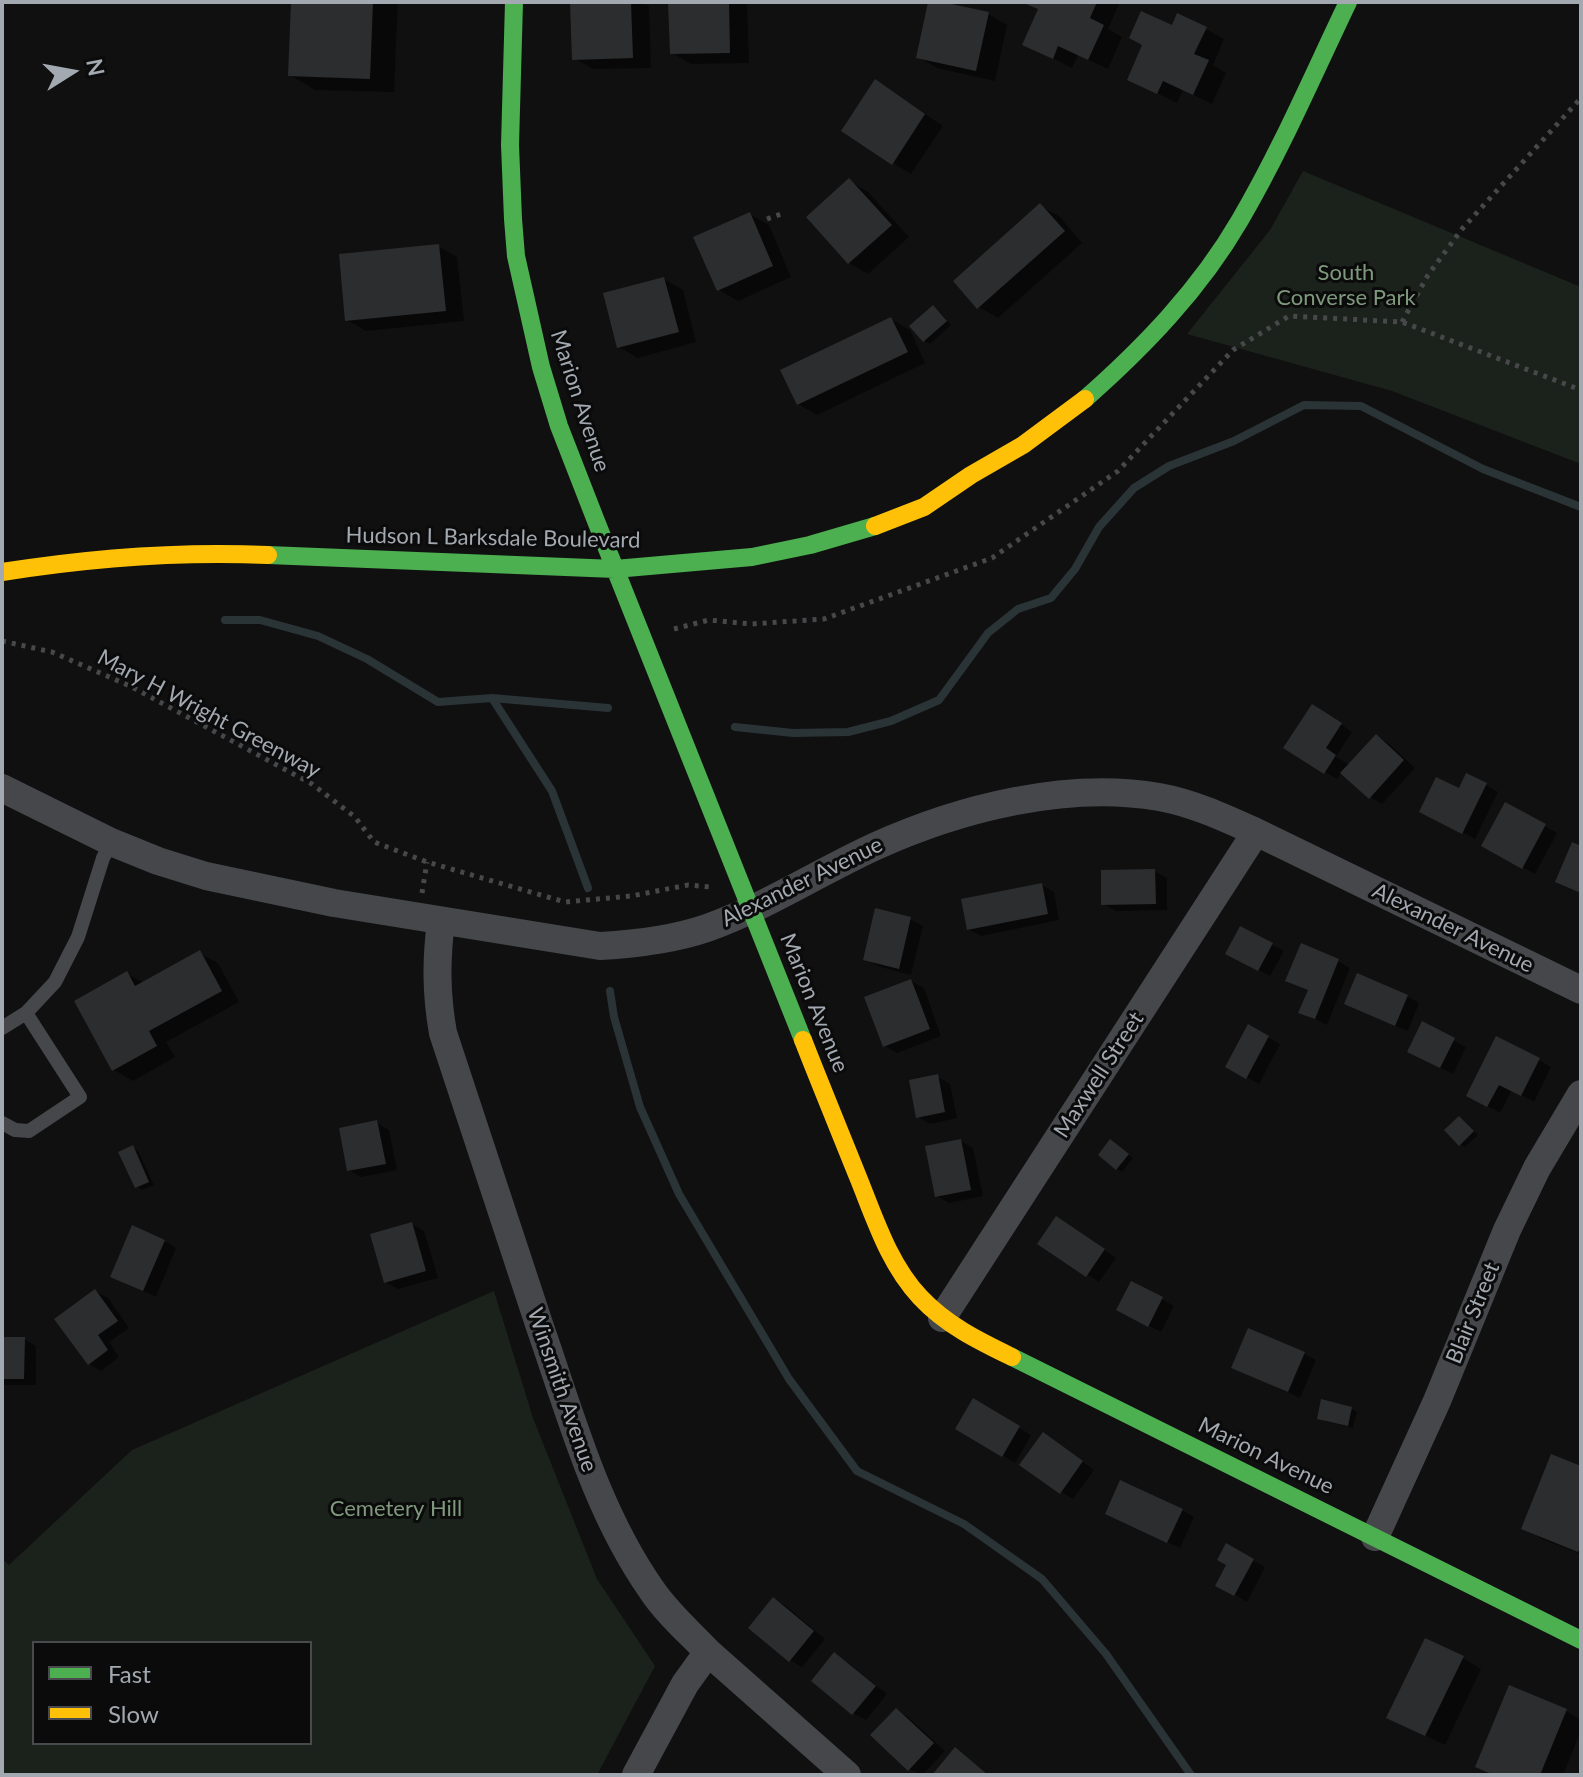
<!DOCTYPE html>
<style>
body{margin:0}
#map{position:relative;width:1583px;height:1777px;overflow:hidden;background:#101011;font-family:Lato,sans-serif}
canvas{display:block}
.frame{position:absolute;inset:0;border:4px solid #a3a9b0;pointer-events:none}
.legend{position:absolute;left:32px;top:1641px;width:280px;height:104px;box-sizing:border-box;background:#0b0b0c;border:2px solid #484a4e;margin:0;padding:10px 14px;list-style:none;font-size:24px;color:#a3a9b0}
.legend li{display:flex;align-items:center;gap:16px;height:40px}
.legend b{width:40px;border:2px solid #484a4e}
.north{position:absolute;left:32px;top:32px;width:80px;height:80px;-webkit-text-stroke:6px #0b0b0c;paint-order:stroke;rotate:79deg;font-size:22px;font-weight:700;line-height:32px;text-align:center;color:#a3a9b0}
.north::after{content:'';display:block;margin:auto;width:28px;height:36px;background:#a3a9b0;clip-path:polygon(50% 0,100% 100%,50% 72%,0 100%)}
</style>
<div id="map">
<canvas width="1583" height="1777"></canvas>
<div class="frame"></div>
<ul class="legend">
<li><b style="height:10px;background:#4caf50"></b>Fast</li>
<li><b style="height:10px;background:#ffc107"></b>Slow</li>
</ul>
<div class="north">N</div>
</div>
<script>
const ctx = document.querySelector('canvas').getContext('2d');
ctx.lineJoin = 'round';
function fill(path, color) {
  ctx.fillStyle = color;
  ctx.fill(path, 'evenodd');
}
function strokePath(path, color, width, dash) {
  ctx.strokeStyle = color;
  ctx.lineWidth = width;
  ctx.lineCap = dash ? 'butt' : 'round';
  ctx.setLineDash(dash || []);
  ctx.stroke(path);
}
function drawText(font, color, halo, rows, align = 'center') {
  ctx.font = font + ' Lato,sans-serif';
  ctx.lineWidth = 6;
  ctx.setLineDash([]);
  ctx.textBaseline = 'middle';
  ctx.strokeStyle = halo;
  ctx.fillStyle = color;
  for (const [text, x, y, turn = 0] of rows) {
    ctx.save();
    ctx.translate(x, y);
    ctx.rotate((+turn || 0) * Math.PI / 180);
    ctx.textAlign = isNaN(turn) ? turn : align;
    if (halo) ctx.strokeText(text, 0, 0);
    ctx.fillText(text, 0, 0);
    ctx.restore();
  }
}
fill(new Path2D(`
 M1303,171L1581,287V464L1392,391L1187,334L1270,230Z
 M494,1291L533,1418L597,1579L655,1666L597,1775H2V1558L9,1565L132,1450ZM34,1643H310V1743H34Z`), '#1b211b');
fill(new Path2D(`
 M293,2H398L394,92L315,90L290,75Z
 M572,2H641L649,6L651,68L593,69L574,58Z
 M670,2H747L749,63L691,64L672,53Z
 M930,2L988,14L1007,25L995,81L937,68L918,57Z
 M1027,2H1116L1119,4L1108,29L1122,37L1108,69L1078,55L1072,68L1024,44L1040,10Z
 M1172,28L1206,29L1224,39L1213,65L1226,73L1212,104L1183,90L1177,103L1129,79Z
 M894,93L943,126L911,174L893,163Z
 M849,181L868,192L909,237L868,274L849,263L809,217Z
 M1040,206L1059,216L1082,243L998,318L979,307Z
 M750,214L769,225L791,277L738,301L719,290Z
 M438,246L457,257L464,321L366,331L347,320Z
 M664,279L683,290L696,342L638,358L619,347Z
 M933,307L938,310L951,325L930,344L925,341L912,326Z
 M891,319L910,330L925,363L817,415L798,404Z
 M1325,713L1352,732L1336,757L1350,765L1376,736L1388,743L1415,768L1382,804L1370,797L1342,772L1337,779L1325,772Z
 M1486,785L1498,792L1475,839L1433,818L1460,791Z
 M1506,805L1557,833L1535,874L1483,846Z
 M1154,871L1167,878V910L1116,911L1103,904Z
 M1042,885L1054,892L1059,920L981,936L968,929Z
 M910,919L923,926L911,975L877,966L865,959Z
 M1241,928L1284,951L1270,976L1228,953Z
 M199,953L218,963L239,1002L166,1042L175,1057L133,1081L114,1070L127,974L144,983Z
 M1338,961L1350,968L1327,1025L1301,1012L1309,991L1288,980Z
 M911,981L924,988L941,1036L897,1053L885,1046Z
 M1407,996L1419,1003L1408,1031L1358,1010Z
 M1423,1024L1466,1047L1453,1074L1422,1058Z
 M1248,1027L1280,1044L1259,1084L1227,1066Z
 M1539,1060L1551,1067L1534,1102L1512,1090L1500,1113L1468,1095Z
 M938,1077L950,1084L957,1118L930,1124L918,1117Z
 M1459,1118L1478,1135L1465,1147L1460,1144Z
 M377,1123L389,1130L397,1170L361,1177L349,1170Z
 M961,1141L973,1148L983,1196L949,1203L937,1196Z
 M1116,1145L1133,1158L1122,1172L1117,1169Z
 M133,1148L138,1151L154,1185L142,1190L137,1187Z
 M412,1224L424,1231L438,1278L398,1289L385,1282Z
 M1069,1226L1116,1258L1099,1282L1040,1244Z
 M164,1241L176,1248L156,1297L113,1277Z
 M95,1291L108,1298L129,1328L109,1342L119,1357L101,1371L89,1364Z
 M1162,1299L1174,1306L1161,1332L1130,1316Z
 M2,1339H24L36,1346V1385H2Z
 M1304,1354L1316,1360L1300,1398L1233,1367Z
 M974,1401L1031,1435L1015,1463L958,1429Z
 M1352,1409L1357,1412L1353,1428L1324,1421L1319,1418Z
 M1056,1442L1094,1470L1073,1499L1061,1492Z
 M1581,1468V1554L1542,1539L1524,1528Z
 M1182,1510L1194,1517L1180,1548L1119,1520Z
 M1226,1546L1265,1567L1247,1602L1227,1590Z
 M774,1599L786,1606L825,1639L802,1667L790,1660Z
 M835,1655L847,1662L887,1694L866,1720L853,1713Z
 M1463,1658L1481,1669L1445,1745L1408,1727Z
 M1510,1687L1566,1711L1581,1720V1731L1563,1775H1493L1477,1766Z
 M896,1710L908,1717L945,1751L922,1775L909,1769Z`), '#0007');
strokePath(new Path2D(`
 M225,620H260L318,636L367,659L438,702L492,698L608,708
 M492,698L552,791L588,888
 M735,727L793,733L848,732L891,721L939,700L988,633L1018,609L1051,598L1075,569L1099,527L1134,488L1169,466L1234,441L1304,405L1361,406L1483,469L1581,507
 M610,991L614,1017L640,1107L679,1194L789,1379L857,1471L964,1524L1042,1579L1106,1654L1191,1775`), '#2a3336', 8);
fill(new Path2D(`
 M291,2H373L370,79L288,76Z
 M570,2H631L633,58L572,60Z
 M668,2H729L730,53L670,54Z
 M928,2H942L989,12L976,71L916,58Z
 M1021,2H1097L1090,18L1104,25L1088,60L1058,46L1053,59L1022,45L1038,9Z
 M1141,11L1172,25L1177,13L1207,27L1194,54L1209,60L1193,95L1163,81L1157,94L1127,80L1142,45L1129,38Z
 M875,79L925,114L892,165L841,131Z
 M849,178L892,225L848,264L806,217Z
 M1040,203L1065,231L977,309L953,281Z
 M750,212L773,266L717,291L693,237Z
 M439,244L446,311L345,321L339,254Z
 M664,277L679,332L617,348L603,293Z
 M933,305L947,321L923,342L909,326Z
 M891,317L908,352L797,405L780,370Z
 M1312,704L1342,723L1326,748L1336,755L1324,774L1283,748Z
 M1376,734L1404,760L1369,799L1340,773Z
 M1466,773L1487,783L1462,834L1419,812L1436,777L1459,788Z
 M1505,802L1546,824L1522,869L1481,846Z
 M1572,842L1581,846V893L1555,882Z
 M1155,869L1156,904L1101,905V870Z
 M1042,883L1048,914L967,930L961,899Z
 M875,908L911,917L899,969L863,960Z
 M1240,926L1273,943L1258,971L1225,954Z
 M1301,943L1339,959L1315,1019L1298,1013L1308,990L1285,981Z
 M200,950L222,991L149,1031L157,1046L112,1071L74,1001L127,971L135,986Z
 M1357,973L1408,995L1395,1026L1344,1004Z
 M911,979L930,1029L883,1047L864,997Z
 M1422,1021L1455,1038L1440,1068L1407,1052Z
 M1248,1024L1269,1036L1246,1079L1225,1067Z
 M1496,1036L1540,1058L1521,1096L1499,1085L1487,1107L1466,1096Z
 M938,1074L945,1112L916,1118L909,1080Z
 M1459,1116L1474,1131L1459,1146L1444,1130Z
 M377,1120L386,1164L347,1171L339,1128Z
 M961,1139L971,1190L935,1197L925,1146Z
 M1110,1139L1129,1154L1116,1170L1098,1155Z
 M133,1145L149,1182L135,1188L118,1152Z
 M1056,1216L1105,1249L1086,1277L1037,1244Z
 M412,1222L426,1271L384,1283L370,1234Z
 M132,1225L165,1240L143,1291L110,1277Z
 M1131,1281L1163,1297L1148,1327L1116,1310Z
 M95,1289L118,1321L98,1335L108,1350L88,1365L54,1319Z
 M1248,1328L1305,1352L1288,1392L1231,1368Z
 M2,1337H25L24,1379H2Z
 M973,1398L1020,1426L1002,1457L955,1429Z
 M1321,1399L1352,1407L1348,1426L1317,1419Z
 M1043,1432L1083,1461L1060,1494L1019,1465Z
 M1551,1454L1581,1466V1545L1578,1552L1521,1529Z
 M1120,1480L1183,1509L1167,1543L1105,1514Z
 M1226,1543L1254,1559L1234,1596L1215,1586L1226,1565L1217,1560Z
 M773,1597L814,1631L789,1662L748,1628Z
 M1425,1638L1464,1656L1425,1736L1386,1718Z
 M834,1652L876,1686L852,1715L811,1681Z
 M1509,1685L1567,1709L1540,1775H1494L1475,1767Z
 M896,1708L934,1743L908,1771L870,1735Z
 M955,1747L988,1775H932Z`), '#2c2d2e');
strokePath(new Path2D(`
 M767,219L781,214
 M1402,322L1428,275L1462,229L1581,98
 M674,629L709,620L751,624L824,619L992,558L1118,471L1233,350L1289,316L1402,322L1581,390
 M2,641L52,652L130,686L312,784L355,817L374,842L427,862L565,902L631,896L688,885L710,887
 M422,893L427,862`), '#47484a', 5, [4, 6]);
strokePath(new Path2D(`
 M2,1028L26,1013L55,982L78,937L103,858L111,842
 M2,1123L15,1130L29,1131L80,1097L26,1013`), '#45474a', 14);
strokePath(new Path2D(`
 M2,788L111,842L158,861L206,876L334,903L600,946C636,944 672,940 707,928C766,907 819,872 876,846C960,808 1067,781 1159,797C1193,803 1225,818 1256,832L1581,990
 M441,921C436,961 436,993 443,1033C475,1131 507,1229 540,1327C571,1416 596,1510 651,1589C666,1612 689,1632 708,1652L847,1775
 M942,1318L1256,832
 M1375,1537L1437,1401L1507,1230L1537,1168L1581,1094
 M636,1775L685,1684L708,1652`), '#45474a', 28);
strokePath(new Path2D(`
 M514,2L510,145L513,219L516,256L541,367L559,426L596,521L803,1040
 M1085,399C1144,347 1200,289 1240,220C1281,150 1313,75 1348,2
 M268,555L615,569L752,557L810,545L875,526
 M1012,1357L1581,1640`), '#4caf50', 18);
strokePath(new Path2D(`
 M875,526L924,507L971,475L1023,445L1085,399
 M2,572C90,558 179,551 268,555
 M803,1040C821,1086 840,1132 858,1177C875,1219 889,1264 920,1297C946,1325 979,1341 1012,1357`), '#ffc107', 18);
drawText('22px', '#7e997c', '#0b0b0c', [
 ["South",1346,273],
 ["Converse Park",1346,298],
 ["Cemetery Hill",396,1509]
]);
drawText('22px', '#a3a9b0', '#0b0b0c', [
 ["Marion Avenue",580,401,72],
 ["Hudson L Barksdale Boulevard",493,538,1],
 ["Mary H Wright Greenway",209,714,28],
 ["Alexander Avenue",802,882,-26],
 ["Alexander Avenue",1453,928,26],
 ["Marion Avenue",814,1003,68],
 ["Maxwell Street",1099,1075,-57],
 ["Blair Street",1473,1313,-68],
 ["Winsmith Avenue",562,1390,71],
 ["Marion Avenue",1266,1456,26]
]);
</script>
